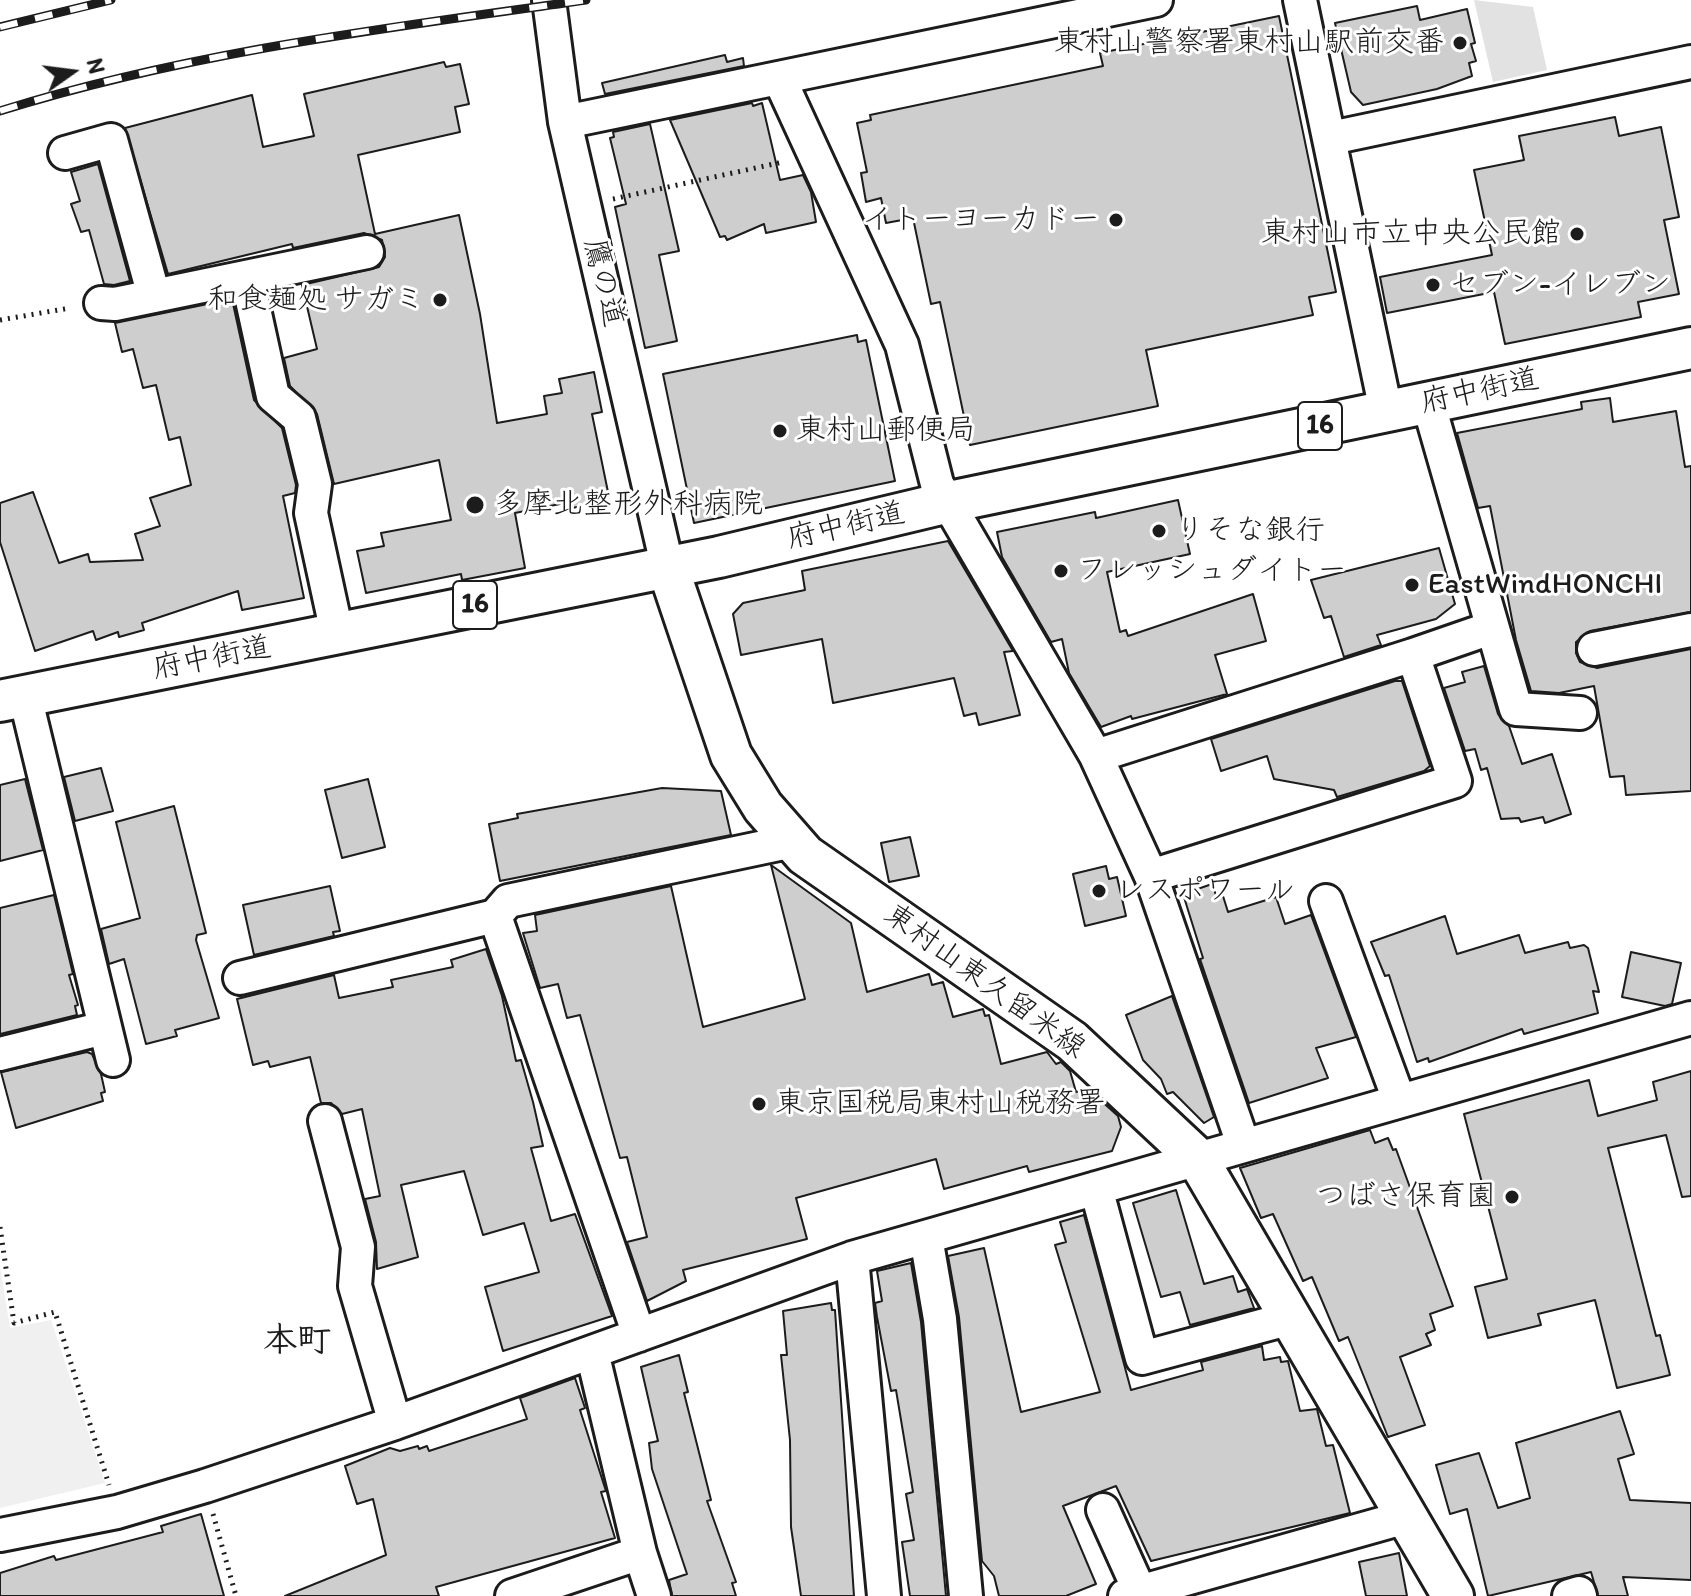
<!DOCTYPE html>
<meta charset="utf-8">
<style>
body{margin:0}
#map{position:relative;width:1691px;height:1596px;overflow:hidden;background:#fff;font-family:Itim,sans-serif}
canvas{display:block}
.north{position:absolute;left:32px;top:32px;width:80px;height:80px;-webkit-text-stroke:6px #fff;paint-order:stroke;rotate:76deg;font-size:22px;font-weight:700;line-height:32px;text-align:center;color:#1c1c1c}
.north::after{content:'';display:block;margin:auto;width:28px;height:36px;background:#1c1c1c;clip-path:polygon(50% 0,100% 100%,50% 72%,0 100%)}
</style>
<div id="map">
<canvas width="1691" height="1596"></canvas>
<div class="north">N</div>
</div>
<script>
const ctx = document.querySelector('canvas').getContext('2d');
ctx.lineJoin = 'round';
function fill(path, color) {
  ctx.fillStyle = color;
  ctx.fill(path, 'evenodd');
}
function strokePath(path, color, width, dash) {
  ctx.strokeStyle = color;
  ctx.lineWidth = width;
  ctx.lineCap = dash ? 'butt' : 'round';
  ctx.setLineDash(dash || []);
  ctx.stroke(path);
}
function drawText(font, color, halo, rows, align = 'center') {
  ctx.font = font + ' Itim,"Klee One",sans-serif';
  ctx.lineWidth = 6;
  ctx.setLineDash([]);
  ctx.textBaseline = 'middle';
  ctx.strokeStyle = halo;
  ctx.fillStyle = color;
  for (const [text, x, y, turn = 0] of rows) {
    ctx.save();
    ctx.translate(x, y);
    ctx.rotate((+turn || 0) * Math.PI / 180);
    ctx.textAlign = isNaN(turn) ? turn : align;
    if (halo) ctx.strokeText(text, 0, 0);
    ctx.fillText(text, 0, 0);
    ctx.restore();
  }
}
fill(new Path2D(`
 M0,1266L10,1328L51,1320L105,1483L0,1508Z`), '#f0f0f0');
fill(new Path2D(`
 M1474,0L1533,7L1547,70L1493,82Z`), '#e2e2e2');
const building = new Path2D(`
 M1417,6L1420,20L1467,9L1475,43L1471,44L1476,61L1469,63L1472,76L1437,89L1363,105L1351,92L1335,23Z
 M1279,16L1336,292L1309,297L1313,315L1146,350L1158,406L970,445L940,302L931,304L913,218L886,223L881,198L866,202L861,173L867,172L857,123L871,120L870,115L1103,66L1100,53Z
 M725,55L727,62L743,58L744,66L605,94L602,83Z
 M444,62L446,67L460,64L469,104L455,107L460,132L358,155L375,234L459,215L480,314L497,423L547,414L544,396L562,393L559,379L594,372L602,412L592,414L608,492L595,495L597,503L567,509L565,503L515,513L525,568L462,580L461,574L366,593L357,551L384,546L381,533L451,520L439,460L334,484L317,414L290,386L284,358L317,349L302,285L379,267L385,257L382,240L364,233L293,248L292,244L168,274L125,128L252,95L263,147L314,136L304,94Z
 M752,103L753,106L762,103L780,180L803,175L811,192L816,222L766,233L764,224L727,240L725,236L720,237L670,120Z
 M1615,117L1619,136L1661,127L1679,217L1664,220L1679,294L1638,302L1641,317L1505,344L1494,292L1387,313L1380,277L1492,255L1474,170L1524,160L1519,136Z
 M650,124L679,251L659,255L677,341L645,348L615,207L626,204L610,138L614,137L613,132Z
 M98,164L130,281L114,285L104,284L89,230L81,232L71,204L80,201L71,172Z
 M232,299L254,400L282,428L296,485L295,493L283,496L304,598L242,610L238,591L142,623L144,630L119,637L118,632L96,640L93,631L35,651L0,542V503L33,492L59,563L88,554L90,562L143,560L135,534L160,526L150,498L191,485L180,437L169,440L156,385L143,388L133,349L122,352L115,323Z
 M857,335L858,342L866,340L895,481L694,523L663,374Z
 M1610,398L1613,422L1676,411L1685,467L1691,466V612L1590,631L1576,642V653L1580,662L1597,668L1691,649V791L1626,795L1624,776L1610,777L1594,686L1559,693L1531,691L1516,640L1490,506L1478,508L1457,433L1582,409L1581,402Z
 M1178,500L1190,554L1107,572L1120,632L1126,630L1128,636L1253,594L1266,641L1215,655L1227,694L1132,719L1131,716L1101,727L1069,673L1062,639L1051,642L1002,557L997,532L1095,512L1096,518Z
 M948,541L1013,651L1004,652L1020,715L979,725L976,713L964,716L954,678L833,703L822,639L741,655L733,614L743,603L805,590L802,571Z
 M1439,548L1455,604L1436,619L1377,635L1381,645L1344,657L1331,616L1324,618L1311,580Z
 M1484,666L1498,714L1509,726L1522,764L1552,754L1571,814L1545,823L1543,817L1521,822L1519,818L1501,819L1487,768L1481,770L1475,749L1465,751L1444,688L1465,682L1462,672Z
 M1395,681H1402L1430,766L1424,771L1337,797L1334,790L1274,779L1267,756L1221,771L1211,739Z
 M101,768L113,811L75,821L64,777Z
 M25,779L43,850L0,861V785Z
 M368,779L385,847L342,858L325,790Z
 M662,788L721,791L731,835L500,881L489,824L518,818L517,814Z
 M174,806L206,933L197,935L196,940L219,1018L175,1030L177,1036L146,1044L124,959L109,964L101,929L140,918L116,822Z
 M910,837L919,876L889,882L881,843Z
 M771,865L851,923L867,992L929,974L932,985L943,982L953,1017L983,1009L985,1016L989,1015L1001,1064L1047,1052L1056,1064L1061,1062L1070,1071L1076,1092L1088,1089L1118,1116L1121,1127L1112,1151L1029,1172L1027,1166L944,1189L936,1159L796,1198L807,1239L683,1270L686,1281L647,1301L627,1242L647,1237L627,1157L620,1158L580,1015L567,1018L558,984L540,988L523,933L537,931L535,915L671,886L703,1027L805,999Z
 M1106,866L1109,879L1117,877L1126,916L1085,926L1073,874Z
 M1212,884L1217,898L1223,896L1228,912L1276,897L1285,924L1311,915L1356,1037L1316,1048L1328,1078L1249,1103L1200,959L1203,958L1183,894Z
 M330,886L340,931L333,932L334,936L254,955L243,905Z
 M54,895L73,974L69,975L78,1005L75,1006L77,1015L0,1034V908Z
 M1445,916L1457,954L1519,935L1525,953L1568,942L1570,948L1584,945L1588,948L1599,992L1593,991L1598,1013L1524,1034L1522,1029L1429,1062L1428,1058L1417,1062L1389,975L1385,976L1371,942Z
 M486,949L502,996L516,1061L521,1060L533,1102L543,1146L531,1148L551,1221L575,1214L612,1316L503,1351L485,1287L539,1272L524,1223L483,1235L464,1171L401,1185L418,1257L377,1269L376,1242L365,1199L380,1196L362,1109L342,1114L331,1103H321L310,1057L270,1067L268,1061L253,1065L237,999L334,975L339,998L393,987L391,980L453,967L451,960Z
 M1631,952L1681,963L1672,1004L1665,1006L1622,997Z
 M1172,996L1214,1117L1204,1123L1173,1092L1167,1094L1161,1079L1143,1060L1126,1015Z
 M87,1052L92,1054L101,1074L105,1092L101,1093L103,1101L16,1128L1,1072Z
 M1691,1071V1196L1682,1197L1666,1135L1608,1148L1656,1336L1660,1335L1670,1375L1617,1388L1595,1300L1538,1314L1541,1325L1488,1338L1475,1287L1507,1279L1464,1114L1589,1080L1598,1116L1657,1100L1653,1082Z
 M1370,1130L1375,1143L1388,1138L1393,1150L1396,1149L1453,1306L1430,1314L1435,1330L1426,1334L1431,1345L1400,1357L1425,1425L1388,1437L1348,1337L1339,1341L1312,1277L1303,1281L1273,1214L1261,1218L1240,1168Z
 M1176,1190L1204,1284L1233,1276L1238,1292L1247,1289L1254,1308L1190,1325L1180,1292L1161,1297L1133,1203Z
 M1084,1215L1131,1390L1203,1370L1201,1362L1262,1346L1264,1360L1280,1357L1281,1362L1288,1361L1300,1411L1317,1409L1326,1446L1333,1445L1350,1513L1151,1561L1116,1486L1063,1506L1096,1584L1066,1596H999L994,1576L982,1561L959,1317L948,1256L984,1248L1021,1412L1100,1392L1055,1245L1066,1242L1060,1222Z
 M911,1263L921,1322L946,1596H910L902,1542L914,1540L906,1494L913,1492L896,1390L891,1391L877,1317L875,1303L882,1301L877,1271Z
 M831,1303L832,1310H835L854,1596H801L791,1527L790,1440L781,1355H787L783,1311Z
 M679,1355L688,1392L684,1393L711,1500L707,1501L736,1582L732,1583L736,1596H672L669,1580L687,1574L652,1469L649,1443L658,1441L641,1367Z
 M575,1378L585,1408L580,1410L604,1485L606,1491L601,1492L615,1538L436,1587L439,1596H285L386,1555L373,1499L357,1504L345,1466L390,1448L400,1451L418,1446L419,1449L427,1446L429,1451L527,1419L520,1398Z
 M1620,1411L1634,1454L1618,1459L1630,1500L1691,1503V1580L1623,1577L1628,1596H1598L1591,1572L1488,1596L1467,1509L1450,1514L1436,1465L1479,1453L1498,1508L1530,1498L1516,1443Z
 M201,1514L224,1596H0V1573L54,1556L56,1560L163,1532L161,1526Z
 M1399,1553L1407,1596H1366L1359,1562Z`);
fill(building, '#cecece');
strokePath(building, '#1c1c1c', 2);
const minor = new Path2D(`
 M549,0L565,122L667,565
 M1300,0L1386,411
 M780,80L902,345L937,484L1096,756L1151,876L1243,1144
 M565,122L1156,0
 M1331,138L1691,62
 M65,153L111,140L154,296
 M247,277L273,396L299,418L315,484L311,513L337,633
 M101,303L115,304L367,252
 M1428,402L1516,709L1580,713
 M1594,649L1691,630
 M1413,655L1491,628
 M25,696L113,1060
 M1096,756L1413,655L1455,781L1151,876
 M1326,901L1399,1100
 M495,916L508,901L793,841
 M240,978L495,916L639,1335
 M0,1054L104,1028
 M325,1121L358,1247L355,1286L395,1423
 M1096,1188L1142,1358L1291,1318
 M926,1237L940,1319L966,1596
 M852,1258L884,1596
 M592,1352L640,1553L654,1596
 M1103,1510L1140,1592
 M0,1535L117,1512L205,1486L395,1423L852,1258L1691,1018
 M512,1596L640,1553
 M1125,1596L1406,1517
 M1569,1596L1579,1593L1580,1596`);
const major = new Path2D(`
 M667,565L731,755L763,807L805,855L1072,1041L1197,1158L1453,1596
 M0,701L719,557L949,502L1691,348`);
strokePath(minor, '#1c1c1c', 38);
strokePath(major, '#1c1c1c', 46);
strokePath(new Path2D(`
 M613,199L783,162
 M0,320L70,308
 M0,1227L14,1323L55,1312L109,1485
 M213,1514L236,1596`), '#1c1c1c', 5, [2, 6]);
strokePath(minor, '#fff', 32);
strokePath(major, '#fff', 40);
const rail = new Path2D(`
 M0,27L111,0
 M0,111C192,51 388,28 586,0`);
strokePath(rail, '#1c1c1c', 9);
strokePath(rail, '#fff', 6, [18]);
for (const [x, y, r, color] of [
 [1460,43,8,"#1c1c1c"],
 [1116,220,8,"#1c1c1c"],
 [1577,234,8,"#1c1c1c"],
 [1433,285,8,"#1c1c1c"],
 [440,300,8,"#1c1c1c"],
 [780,431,8,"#1c1c1c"],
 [475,505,10,"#1c1c1c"],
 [1159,531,8,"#1c1c1c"],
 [1061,571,8,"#1c1c1c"],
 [1412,585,8,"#1c1c1c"],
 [1099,891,8,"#1c1c1c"],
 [759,1104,8,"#1c1c1c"],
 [1512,1197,8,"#1c1c1c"]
]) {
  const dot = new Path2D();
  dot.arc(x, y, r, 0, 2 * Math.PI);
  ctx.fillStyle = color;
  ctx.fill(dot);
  strokePath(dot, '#fff', 3);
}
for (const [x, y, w] of [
 [1320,426,44],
 [475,605,44]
]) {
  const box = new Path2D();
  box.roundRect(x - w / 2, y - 24, w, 48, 6);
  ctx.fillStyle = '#fff';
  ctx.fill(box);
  strokePath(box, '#1c1c1c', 2);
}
drawText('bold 28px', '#1c1c1c', null, [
 ["16",1320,426],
 ["16",475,605]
]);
drawText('30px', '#1c1c1c', '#fff', [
 ["東村山警察署東村山駅前交番",1444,43,"right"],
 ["イトーヨーカドー",1100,220,"right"],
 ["東村山市立中央公民館",1561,234,"right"],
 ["セブン-イレブン",1449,285],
 ["和食麺処 サガミ",424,300,"right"],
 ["東村山郵便局",796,431],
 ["多摩北整形外科病院",493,505],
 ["りそな銀行",1175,531],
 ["フレッシュダイトー",1077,571],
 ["EastWindHONCHI",1428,585],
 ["レスポワール",1115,891],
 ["東京国税局東村山税務署",775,1104],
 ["つばさ保育園",1496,1197,"right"]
], 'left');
drawText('30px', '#1c1c1c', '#fff', [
 ["鷹の道",603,283,76],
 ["府中街道",1480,392,-12],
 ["府中街道",846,527,-13],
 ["府中街道",212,659,-11],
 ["東村山東久留米線",984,982,36]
]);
drawText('bold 34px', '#1c1c1c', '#fff', [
 ["本町",297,1342]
]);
</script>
